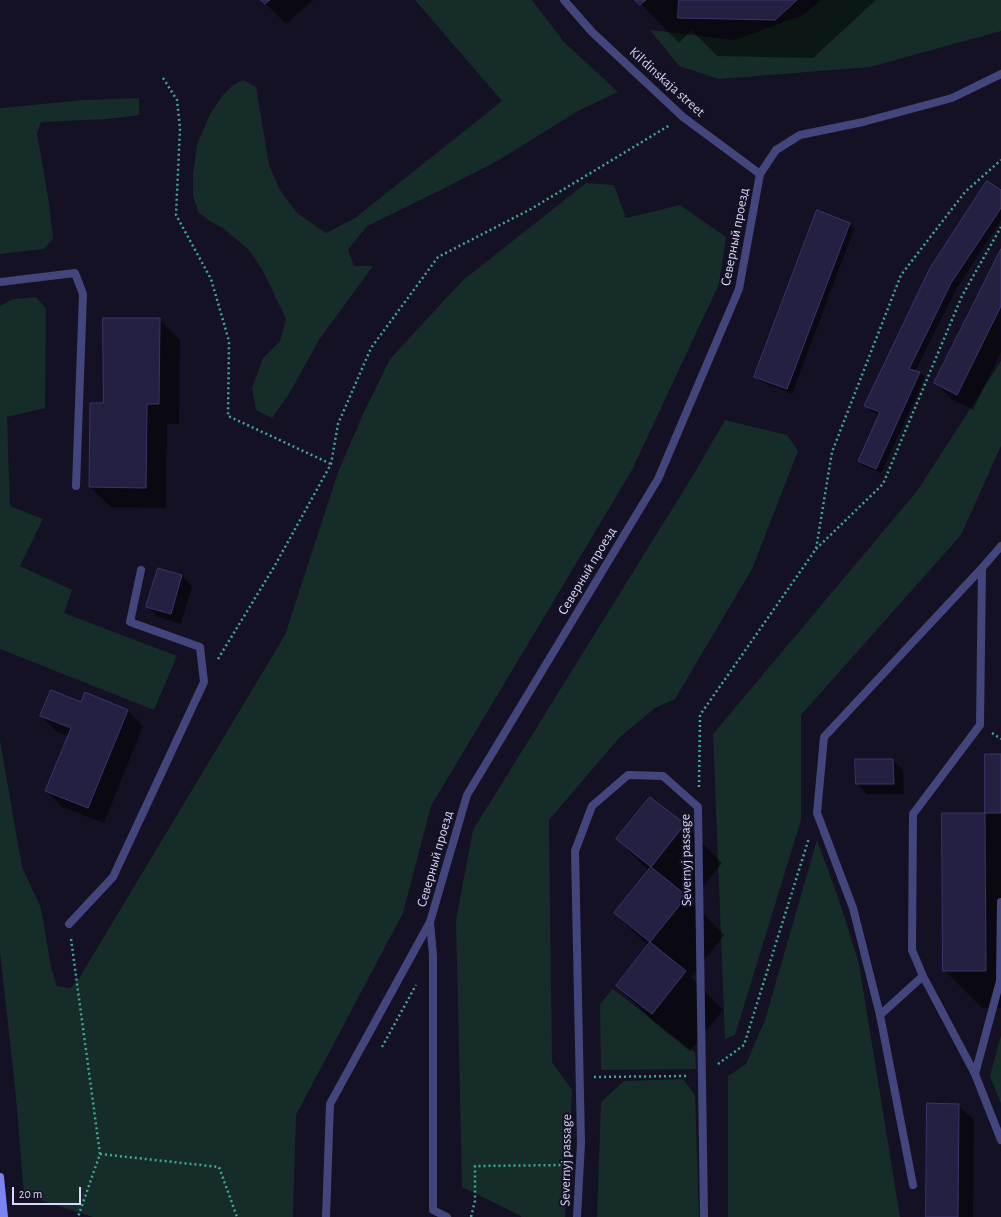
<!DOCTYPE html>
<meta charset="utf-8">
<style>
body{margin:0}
#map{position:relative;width:1001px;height:1217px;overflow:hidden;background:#131123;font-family:"Alegreya Sans",sans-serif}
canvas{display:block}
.scale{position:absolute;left:12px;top:1187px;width:69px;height:18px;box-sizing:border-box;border:2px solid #d9d8fa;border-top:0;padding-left:5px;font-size:12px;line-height:14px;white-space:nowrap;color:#d9d8fa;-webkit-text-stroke:3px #131123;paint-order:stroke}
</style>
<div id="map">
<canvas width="1001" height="1217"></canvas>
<div class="scale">20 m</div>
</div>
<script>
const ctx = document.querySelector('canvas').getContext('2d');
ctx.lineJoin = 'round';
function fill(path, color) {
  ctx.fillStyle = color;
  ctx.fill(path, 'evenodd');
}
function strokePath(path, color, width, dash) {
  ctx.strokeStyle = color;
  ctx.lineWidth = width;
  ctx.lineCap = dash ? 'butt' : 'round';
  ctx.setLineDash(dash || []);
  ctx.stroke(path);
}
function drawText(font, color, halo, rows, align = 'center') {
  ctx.font = font + ' "Alegreya Sans",sans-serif';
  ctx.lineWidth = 4;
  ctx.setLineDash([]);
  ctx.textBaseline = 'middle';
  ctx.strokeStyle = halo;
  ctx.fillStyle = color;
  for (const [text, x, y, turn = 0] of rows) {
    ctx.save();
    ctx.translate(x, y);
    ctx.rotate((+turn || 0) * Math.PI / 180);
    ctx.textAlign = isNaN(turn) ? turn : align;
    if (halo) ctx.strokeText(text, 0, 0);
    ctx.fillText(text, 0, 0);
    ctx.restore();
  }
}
fill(new Path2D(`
 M415,0H532L564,42L618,92L578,111L499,160L439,191L367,226L348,250L354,266H373L319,340L289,394L272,418L256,410L252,388L263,358L280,341L286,319L262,269L248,249L224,229L210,221L198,212L193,195V174L197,145L209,116L222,96L233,85L243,80L256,87L269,165L280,190L297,213L326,233L355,218L502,101Z
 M821,0H1001V31L870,67L719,79L679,66L650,30L735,40L803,15Z
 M139,98V115L108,119L41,122L37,133L49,203L53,239L44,249L0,254V108L84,100Z
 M586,183L614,185L626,218L680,205L726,237L719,284L632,470L431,806L403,913L296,1115L293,1217H93L24,1195L16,1098L0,951V740L22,867L41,908L51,967L57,986L70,988L78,980L285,635L338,472L364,412L390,359L462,281Z
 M36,297L46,309L45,408L7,417L10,506L43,519L20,566L72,590L64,613L177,656L154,710L0,649V306L13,299Z
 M1001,361V446L961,535L801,715V820L735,1035L725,1039L713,734L917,491Z
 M725,420L787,435L798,451L752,569L675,699L655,708L620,737L549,820L552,1062L572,1090L565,1217H521V1216L462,1187L456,920L473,830L692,477Z
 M817,840L840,903L859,964L900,1217H728V1076L746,1064L765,1020Z
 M613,989L695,1053L696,1069L601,1070L600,1004Z
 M1001,1035V1104L990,1076Z
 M683,1079L695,1095L699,1217H597L601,1102L624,1081Z`), '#152c29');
fill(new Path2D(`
 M262,0H313L286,24Z
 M637,0H876L813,58L717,56L691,30L679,43Z
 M1001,192V220L957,288L915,372L920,373L925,378L881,473L864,466L859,461L880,414L870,411L865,406Z
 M849,224L854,229L792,394L760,381L755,376Z
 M1001,251V352L973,410L951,399L935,383Z
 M159,319L180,340L179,424H167L166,508L111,507L90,487L104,404Z
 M181,575L192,586L181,624L158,617L148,607Z
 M86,694L128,711L143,726L104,823L62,807L46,791L69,736L57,732L41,716L82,704Z
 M1001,755V1008H982L944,970L943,814H988L986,813Z
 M893,760L903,770L904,794H867L857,784Z
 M684,825L722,863L691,901L724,935L691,977L723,1010L690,1051L655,1023L617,986L648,946L615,913L649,871L617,839Z
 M958,1105L974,1120L973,1217H927Z`), '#0007');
const building = new Path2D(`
 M261,0H270L265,4Z
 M635,0H646L640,5Z
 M679,0H797L775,20L678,18Z
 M987,181L1001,190V208L951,283L909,369L920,372L876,469L858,461L880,412L864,406L930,268Z
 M817,210L850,223L787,389L754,377Z
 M1001,249V306L957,395L934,383Z
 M103,318H160L159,404H147L146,488L89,487L90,403H103Z
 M158,568L182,575L171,614L146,607Z
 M51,690L81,702L85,692L128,710L88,808L45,791L71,728L40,716Z
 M985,754H1001V813H985Z
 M855,759H893L894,784H856Z
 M650,797L685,824L651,867L616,839Z
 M942,813H985L986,971H943Z
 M651,867L687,896L650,942L614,913Z
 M650,942L686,971L652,1014L616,986Z
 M927,1103L959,1104L958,1217H926Z`);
fill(building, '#232042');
strokePath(building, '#3a356b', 1);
strokePath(new Path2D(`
 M163,78L177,100L180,128L176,215L211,279L229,341L228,416L331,464
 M816,549L883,484L962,296L1001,227
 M218,659L274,567L331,464L338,424L371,348L438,257L531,209L670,125
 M992,733L1001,739
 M699,787L700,715L816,549L832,452L901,275L965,192L1001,160
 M71,939L100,1154L78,1217
 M382,1047L416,985
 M718,1064L744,1045L809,838
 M594,1077L687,1076
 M100,1154L219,1167L237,1217
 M471,1217L475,1201V1166L565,1165`), '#3ea997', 2.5, [2, 3]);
strokePath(new Path2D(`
 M0,282L75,273L83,294L76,486
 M1001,902L1000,981L975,1074L1001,1140
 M430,922L433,955V1210L447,1217
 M69,924L113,877L204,682L200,647L130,622L141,570
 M880,1015L923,976
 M975,1074L923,976L912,950L913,814L980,725L982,568L1001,546
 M913,1185L880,1015L853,908L817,813L824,737L982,568`), '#42467c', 8);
strokePath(new Path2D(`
 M564,0L592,32L683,117L760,174
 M577,1217L581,1143L575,851L592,806L628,775L663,776L698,807L704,1217`), '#42467c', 8);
strokePath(new Path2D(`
 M326,1217L330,1104L430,922L467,795L658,479L739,289L760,174L776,150L800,135L863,122L952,98L1001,74`), '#42467c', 8);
strokePath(new Path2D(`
 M0,1177L4,1217`), '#7b84ef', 8);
drawText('14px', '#d9d8fa', '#131123', [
 ["Kil'dinskaja street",667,82,42],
 ["Северный проезд",735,237,-79],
 ["Северный проезд",587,571,-59],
 ["Северный проезд",435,859,-74],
 ["Severnyj passage",686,860,-91],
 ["Severnyj passage",566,1160,-89]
]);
</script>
